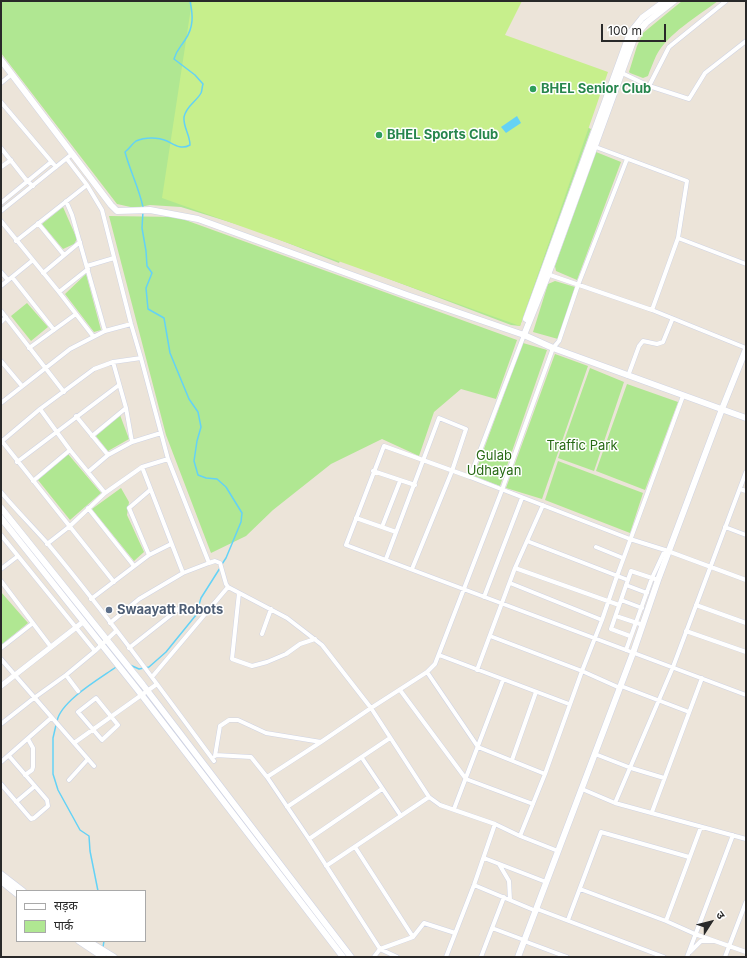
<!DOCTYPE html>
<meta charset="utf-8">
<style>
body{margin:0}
#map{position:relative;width:747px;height:958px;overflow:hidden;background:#ece4d9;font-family:Inter,"Noto Sans Devanagari",sans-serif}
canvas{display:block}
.frame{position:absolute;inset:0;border:2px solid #292929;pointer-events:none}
.legend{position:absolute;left:16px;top:890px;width:130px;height:52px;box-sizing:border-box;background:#fff;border:1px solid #a9a9a9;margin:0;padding:5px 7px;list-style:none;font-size:12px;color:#292929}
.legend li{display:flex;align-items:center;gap:8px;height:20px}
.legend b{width:20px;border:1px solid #a9a9a9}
.north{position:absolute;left:691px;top:902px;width:40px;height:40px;-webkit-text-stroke:3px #fff;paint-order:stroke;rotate:54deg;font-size:11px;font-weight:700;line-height:16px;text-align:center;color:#292929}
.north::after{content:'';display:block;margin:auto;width:14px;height:18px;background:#292929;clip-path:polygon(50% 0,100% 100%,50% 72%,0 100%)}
.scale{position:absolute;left:601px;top:24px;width:65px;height:18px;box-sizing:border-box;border:2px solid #292929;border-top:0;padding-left:5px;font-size:12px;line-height:14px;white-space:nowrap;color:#292929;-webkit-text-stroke:3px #fff;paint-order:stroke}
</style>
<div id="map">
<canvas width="747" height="958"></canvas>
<div class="frame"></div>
<ul class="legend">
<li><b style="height:5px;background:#fff"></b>सड़क</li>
<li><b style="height:11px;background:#b0e792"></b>पार्क</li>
</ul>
<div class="north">उ</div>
<div class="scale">100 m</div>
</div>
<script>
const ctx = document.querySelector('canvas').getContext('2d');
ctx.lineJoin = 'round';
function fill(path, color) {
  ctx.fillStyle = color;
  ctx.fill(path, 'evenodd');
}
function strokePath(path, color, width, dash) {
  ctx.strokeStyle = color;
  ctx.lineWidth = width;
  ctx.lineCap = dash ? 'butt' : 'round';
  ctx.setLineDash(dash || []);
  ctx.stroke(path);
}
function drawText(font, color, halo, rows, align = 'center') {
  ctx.font = font + ' Inter,sans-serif';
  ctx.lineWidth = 3;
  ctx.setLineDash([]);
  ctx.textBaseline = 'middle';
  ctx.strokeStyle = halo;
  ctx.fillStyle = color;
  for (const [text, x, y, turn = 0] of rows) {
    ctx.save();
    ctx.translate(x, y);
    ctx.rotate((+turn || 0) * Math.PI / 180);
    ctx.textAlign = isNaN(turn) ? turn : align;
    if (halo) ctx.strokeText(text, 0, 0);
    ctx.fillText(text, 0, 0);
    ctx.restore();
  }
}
fill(new Path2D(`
 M1,1H271L566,117L591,129L520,326L511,325L360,268L351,235L339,263L252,229L181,207L150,205L135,208L117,204L1,53Z
 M682,1H718C698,16 667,34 656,56C653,63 650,70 648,76L643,78L630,73L629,72L637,46L643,33Z
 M596,152L621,162L577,280L556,271L555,266Z
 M63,207L77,239L74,244L63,249L42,224Z
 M109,216L177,217L517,340L496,399L461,389L434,412L419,456L382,439L331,464L273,510L246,536L211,553L166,435Z
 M86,274L101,330L94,332L65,294Z
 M555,281L575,287L558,339L533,332L548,284Z
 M27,303L48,327L31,341L11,316Z
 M523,343L547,350L500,486L474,476Z
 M555,354L588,366L542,499L506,488Z
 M590,368L624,382L594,471L558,458Z
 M627,384L678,402L645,490L596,471Z
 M120,415L129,439L108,451L96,436Z
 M68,454L101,493L70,520L38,480Z
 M558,461L643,493L630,533L545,500Z
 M121,488L129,502L127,515L144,552L134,561L92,509Z
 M1,592L28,623L1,645Z`), '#b0e792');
fill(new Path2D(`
 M192,1H522L505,35L608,72L520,326L162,198Z`), '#c7ef8c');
fill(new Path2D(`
 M517,116L521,123L506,133L501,127Z`), '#64d2f6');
strokePath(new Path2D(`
 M143,207C139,188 130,171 125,152C129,149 132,144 136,141C145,137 158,137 167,141C175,145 181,150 190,145C190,135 183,127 184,117C186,106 196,102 201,93C202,91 202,87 203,84L195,75L174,59C177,49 180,48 185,40C194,27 193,15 190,1
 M143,211L142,228L146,251L147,266L152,273L146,288L148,309L164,318L170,353L189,399L198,412L201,427L197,441L194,461L198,475L206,478L217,479L226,487L242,513L241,522L226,558L222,564
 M130,665L139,669L149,667L166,652L196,615L201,598L220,568
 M57,721C61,701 99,679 116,667
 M56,725L53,738V774L58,790L80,830L89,836L90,851L98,891
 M103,947L104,941`), '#64d2f6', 1.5);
const minor = new Path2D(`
 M620,72L649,86L689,99L705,73L746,41
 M1,83L12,74
 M649,86L669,47L726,1
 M1,102L56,167
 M593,146L687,181L678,238L652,310
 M1,148L27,181L33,186
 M67,159L87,185L102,210L131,324L141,358L168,459L209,563
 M1,167L11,160
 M66,201L72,215L105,331
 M1,203L51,162
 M1,211L72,154
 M1,221L59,292L93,336
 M38,223L64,255
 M678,238L746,264
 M16,241L87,185
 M87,266L114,258
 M1,272L8,280
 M43,273L80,242
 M547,274L652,310L746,348
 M12,277L54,330
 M1,286L33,260
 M59,292L88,269
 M1,311L64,392
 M1,322L6,317
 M29,348L76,314
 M1,361L22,386
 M113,362L126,408L132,442
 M628,376L639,346L643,341L657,344L663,342L672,320
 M1,403L70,349L105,331L131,324
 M40,409L70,450L105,493
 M76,416L108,455
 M92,436L126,408
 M1,440L114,582
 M1,442L40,409L94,369L113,362L141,358
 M17,462L119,385
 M142,467L183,573
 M373,471L415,485
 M88,472L108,455L132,442L161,433
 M470,477L524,335
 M33,481L70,450
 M740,489L746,491
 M1,492C16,510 33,527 48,544C106,614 160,688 214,761
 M88,508L134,566
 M356,518L396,532
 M382,527L400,481
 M725,527L746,535
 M1,535L95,651
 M527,541L628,580
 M47,544L70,526L105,493L142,467L168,459
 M596,547L623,558
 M149,555L129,508L150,490
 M386,559L439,418L466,429L452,471L412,569
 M515,568L619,605
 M1,569L18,556
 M746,580L665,550L630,539L470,477L384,446L346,545L746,695
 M1,581L51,647
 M510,583L602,620
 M626,585L647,593
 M239,593L232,659L252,666L267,662L286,654L300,644L315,639
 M484,597L522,498
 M91,599L149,555L171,544
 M621,600L642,608
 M696,605L746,623
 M616,616L643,625
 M110,623L139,599L183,573L209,563L215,561L220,563L226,584L228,587L287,618L322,645L371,708L429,797L440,805L495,824L520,836L545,774L582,671L602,620L617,576L683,396
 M686,631L746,652
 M262,634L271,609
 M490,636L582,671L620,688
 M630,636L611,629L631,571L658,580
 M1,648L33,623
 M129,648L181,607
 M626,650L652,578L665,550
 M439,655L569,704
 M1,659L94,766
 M477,670L515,568L543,505
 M427,672L478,747L545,774
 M66,675L78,691
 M152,677L228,587
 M621,686L689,712
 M400,690L466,779L533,804
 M96,698L118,725L102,740L78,712Z
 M1,724L34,698L66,675L95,651L116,631
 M74,743L157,684
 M595,754L631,768L664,778
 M215,755L251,757L267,777L309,839L380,949L397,957
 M215,756L220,726L229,720H238L266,733L321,742
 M362,758L401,816
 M512,760L536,692
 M1,762L51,718
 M25,775L32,770L33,767V748L28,739
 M267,777L321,742L371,708L427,672L435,664L502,490L553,348L559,341L578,285L627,159
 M69,780L88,759
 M1,784L31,819L34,818L48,806L47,800L9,756
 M582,789L615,803L746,839
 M16,802L35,786
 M615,803L673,667L746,472
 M287,807L390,738
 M454,809L503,680
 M652,812L702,678
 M520,836L558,851
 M309,839L382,789
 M355,847L413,937L424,923L455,933
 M484,858L546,882
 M499,864L509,881L510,900
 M326,866L429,797
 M474,885L536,911
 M580,889L666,921L695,934L746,952
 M537,909L664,957
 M568,920L601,832L689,857
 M666,921L701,827
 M492,928L524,940
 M524,941L567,957
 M690,952L701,941H713
 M374,957L380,949L413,937
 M446,957L474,885L495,824
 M481,957L504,897
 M687,957L733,835
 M725,957L746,902`);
const tertiary = new Path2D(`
 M1,686L83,622`);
const secondary = new Path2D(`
 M1,60L111,205L117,211L150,210L198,219L407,295L524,335L553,348L746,418
 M526,319L630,33L642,18L665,1
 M524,335L548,275L635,36L646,23L674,1
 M1,508L143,685L351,957
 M1,518L137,689L343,957
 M1,874L23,891
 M1,881L17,894
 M79,941L103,957
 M88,941L114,957
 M518,957L633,653L658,580L722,409L746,349`);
strokePath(minor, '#cfd3e3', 5);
strokePath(tertiary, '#cfd3e3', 6);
strokePath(secondary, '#cfd3e3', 7);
strokePath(minor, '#fff', 4);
strokePath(tertiary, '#fff', 5);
strokePath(secondary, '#fff', 6);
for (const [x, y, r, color] of [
 [533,89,4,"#2e9e5b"],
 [379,135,4,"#2e9e5b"],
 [109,610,4,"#5c6f8a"]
]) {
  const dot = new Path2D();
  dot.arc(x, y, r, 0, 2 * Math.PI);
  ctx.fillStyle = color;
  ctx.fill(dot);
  strokePath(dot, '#fff', 1.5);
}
drawText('bold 13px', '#27864d', '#fff', [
 ["BHEL Senior Club",541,89],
 ["BHEL Sports Club",387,135]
], 'left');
drawText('13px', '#286a15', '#fff', [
 ["Traffic Park",582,446],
 ["Gulab",494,456],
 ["Udhayan",494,471]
]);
drawText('bold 13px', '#4e5e75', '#fff', [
 ["Swaayatt Robots",117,610]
], 'left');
</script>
